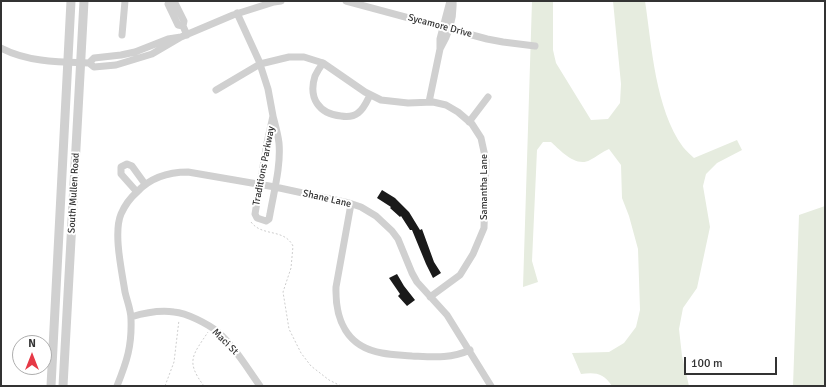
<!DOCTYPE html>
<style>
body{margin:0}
#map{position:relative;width:826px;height:387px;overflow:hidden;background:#fff;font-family:Signika,sans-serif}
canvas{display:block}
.frame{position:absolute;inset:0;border:2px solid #333;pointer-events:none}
.north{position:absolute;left:12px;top:335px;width:40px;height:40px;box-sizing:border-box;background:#fff;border:1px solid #adadad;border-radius:50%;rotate:0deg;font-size:11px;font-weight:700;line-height:16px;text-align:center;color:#333}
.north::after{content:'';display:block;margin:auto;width:14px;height:18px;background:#e63946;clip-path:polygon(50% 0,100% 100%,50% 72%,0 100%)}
.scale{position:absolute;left:684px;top:357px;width:93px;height:18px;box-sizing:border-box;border:2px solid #333;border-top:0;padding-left:5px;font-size:12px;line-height:14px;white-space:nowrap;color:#333;-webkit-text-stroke:3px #fff;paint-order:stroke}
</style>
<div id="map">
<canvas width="826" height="387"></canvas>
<div class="frame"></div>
<div class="north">N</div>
<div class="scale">100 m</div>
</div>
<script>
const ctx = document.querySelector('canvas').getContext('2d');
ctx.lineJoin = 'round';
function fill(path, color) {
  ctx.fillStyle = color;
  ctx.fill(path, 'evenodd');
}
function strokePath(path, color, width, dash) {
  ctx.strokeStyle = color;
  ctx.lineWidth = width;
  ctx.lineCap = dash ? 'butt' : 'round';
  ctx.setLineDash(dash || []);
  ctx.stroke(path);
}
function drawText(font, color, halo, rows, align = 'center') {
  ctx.font = font + ' Signika,sans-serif';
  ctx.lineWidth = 4;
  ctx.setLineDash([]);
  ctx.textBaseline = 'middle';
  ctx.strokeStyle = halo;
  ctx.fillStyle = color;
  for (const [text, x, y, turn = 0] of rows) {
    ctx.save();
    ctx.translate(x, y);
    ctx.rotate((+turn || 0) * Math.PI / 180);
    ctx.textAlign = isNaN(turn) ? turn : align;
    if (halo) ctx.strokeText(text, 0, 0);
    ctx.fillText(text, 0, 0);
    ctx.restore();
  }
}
fill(new Path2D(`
 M532,1H553V50L556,63L591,120L608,119L620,103L621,84L613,1H645C652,47 655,108 683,147C686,151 690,154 694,158L737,140L742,150L717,163L706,174L703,186L710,227L697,288L683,308L679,329L682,356L689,386H612C604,373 595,372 581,374L572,353L609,352L624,343L636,327L640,310L638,249L629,216L622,198L621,165L609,149C602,152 596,157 590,160C576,168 560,150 551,142H543L537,150L532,261L538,282L523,287Z
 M825,206V386H793L799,215Z`), '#e6ecdf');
fill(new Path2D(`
 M382,190L395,198L409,212L420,230L422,229L434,262L441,273L433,278L426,264L412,230H410L401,216L400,217L390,208L391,207L377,198Z
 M397,274L404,286L415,300L407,306L398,296L400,294L389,278Z`), '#1a1a1a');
strokePath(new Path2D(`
 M251,222C262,237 284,228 293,246L291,268L283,292L289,329L301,353L311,366L329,380L341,386
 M165,386L174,362L179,320
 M204,386C185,361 193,355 208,332`), '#cdcdcd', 1, [2, 2]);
strokePath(new Path2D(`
 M169,1L168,4L178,25L183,26
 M174,1L184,21L183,26L187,35
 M346,1L487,39L503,42L535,46
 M450,1L440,39V49C449,34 454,18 453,1
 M237,13L259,61L268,89L273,116L267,143L255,214L257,218L266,221L269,219L270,214C274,191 281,166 279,143C278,134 275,124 273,116
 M122,35L125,1
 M181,37L233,15L274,2L281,1
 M1,48C28,62 59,62 89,63L94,67L116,65L152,54L181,37L168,39L135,52L121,55L94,58L89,63
 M323,63C320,67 317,72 315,76C308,98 319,114 341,116C347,117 353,117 358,113C364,109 367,101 370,95
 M216,90L260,64L289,57H304L323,63L365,92L381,100L408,103L433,102L446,105L458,112L472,124L481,138L486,161L484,228L473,254L460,275L430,297
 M429,102L440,49
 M469,122L488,97
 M137,192L121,174V167L127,164L132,166L145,184
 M351,204L336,287C335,320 347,347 382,353C392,355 402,355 412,356C433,357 450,359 470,350
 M131,317C144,313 160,310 174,312C187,313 208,324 218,332C235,347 247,368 260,386
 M117,386C127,361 132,346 131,319C131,310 127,301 125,292C122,272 113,233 121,214C125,205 130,198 137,192C151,177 168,172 188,172L275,187L349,203L361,207L376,216L392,231L398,239L412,273L417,282L447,315L491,386`), '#d0d0d0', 7);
strokePath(new Path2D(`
 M51,386L71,1
 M63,386L84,1`), '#d0d0d0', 9);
drawText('10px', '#333', '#fff', [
 ["Sycamore Drive",440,26,15],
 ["Traditions Parkway",264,166,-79],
 ["Samantha Lane",484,187,-90],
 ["South Mullen Road",74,193,-87],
 ["Shane Lane",327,199,13],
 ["Maci St",225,342,45]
]);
</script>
